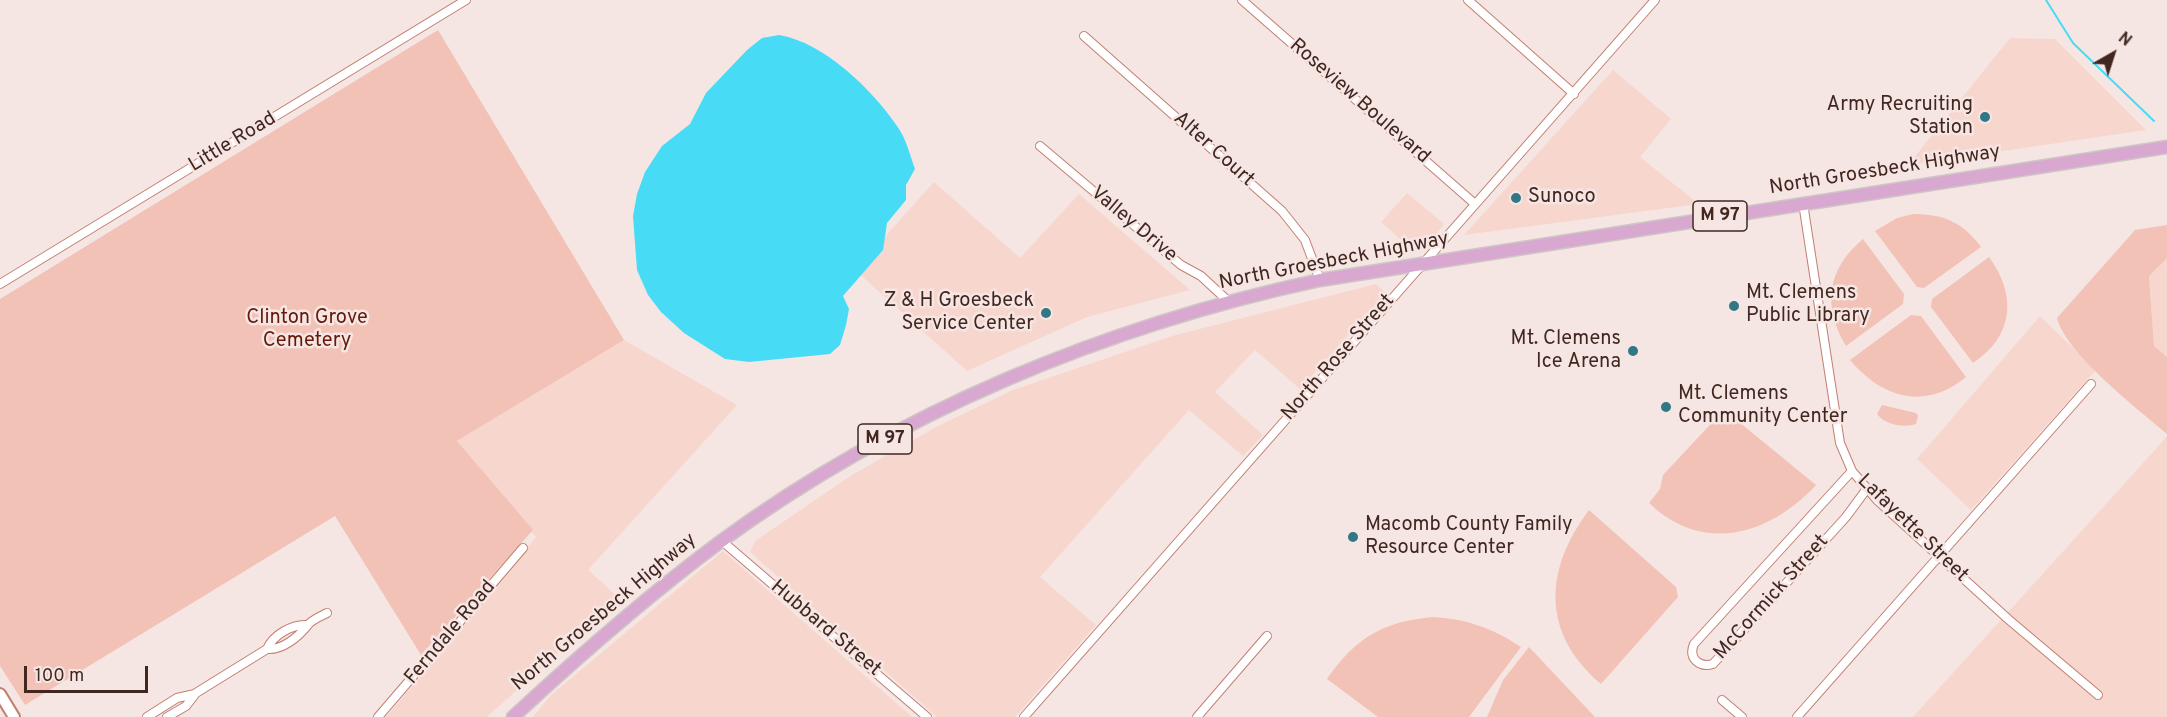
<!DOCTYPE html>
<style>
body{margin:0}
#map{position:relative;width:2167px;height:717px;overflow:hidden;background:#f6e6e3;font-family:Overpass,sans-serif}
canvas{display:block}
.north{position:absolute;left:2083px;top:24px;width:60px;height:60px;-webkit-text-stroke:4px #f6e6e3;paint-order:stroke;rotate:39deg;font-size:16px;font-weight:700;line-height:24px;text-align:center;color:#422721}
.north::after{content:'';display:block;margin:auto;width:21px;height:27px;background:#422721;clip-path:polygon(50% 0,100% 100%,50% 72%,0 100%)}
.scale{position:absolute;left:24px;top:666px;width:124px;height:27px;box-sizing:border-box;border:3px solid #422721;border-top:0;padding-left:8px;font-size:18px;line-height:21px;white-space:nowrap;color:#422721;-webkit-text-stroke:4px #f6e6e3;paint-order:stroke}
</style>
<div id="map">
<canvas width="2167" height="717"></canvas>
<div class="north">N</div>
<div class="scale">100 m</div>
</div>
<script>
const ctx = document.querySelector('canvas').getContext('2d');
ctx.lineJoin = 'round';
function fill(path, color) {
  ctx.fillStyle = color;
  ctx.fill(path, 'evenodd');
}
function strokePath(path, color, width, dash) {
  ctx.strokeStyle = color;
  ctx.lineWidth = width;
  ctx.lineCap = dash ? 'butt' : 'round';
  ctx.setLineDash(dash || []);
  ctx.stroke(path);
}
function drawText(font, color, halo, rows, align = 'center') {
  ctx.font = font + ' Overpass,sans-serif';
  ctx.lineWidth = 5;
  ctx.setLineDash([]);
  ctx.textBaseline = 'middle';
  ctx.strokeStyle = halo;
  ctx.fillStyle = color;
  for (const [text, x, y, turn = 0] of rows) {
    ctx.save();
    ctx.translate(x, y);
    ctx.rotate((+turn || 0) * Math.PI / 180);
    ctx.textAlign = isNaN(turn) ? turn : align;
    if (halo) ctx.strokeText(text, 0, 0);
    ctx.fillText(text, 0, 0);
    ctx.restore();
  }
}
fill(new Path2D(`
 M2010,38L2055,39L2146,130L1908,165Z
 M1613,70L1671,119L1640,157L1699,204L1464,235Z
 M934,182L1020,258L1079,194L1190,290L1087,317L967,371L855,270Z
 M1407,193L1444,224L1428,244L1410,248L1381,222Z
 M2167,258V357L2154,346L2149,276Z
 M1376,284L1386,293L1300,389L1255,350L1215,392L1263,435L1243,456L1189,410L1040,577L1096,625L1015,717H937L750,552L755,541L852,475L938,426L1013,390L1172,336Z
 M2040,316L2096,370L1971,510L1917,459Z
 M624,340L737,405L588,570L619,598L487,717H386L536,537L457,441Z
 M2167,436V717H1913L2154,451Z
 M723,551L912,717H533L551,695Z`), '#f7d6ce');
fill(new Path2D(`
 M438,30L624,340L457,441L533,530L421,655L335,516L25,705L0,666V299Z
 M1913,214C1943,214 1963,222 1981,247L1924,288L1917,287L1875,231L1897,218Z
 M2167,225V258L2149,276L2154,346L2167,357V434C2138,409 2066,354 2057,318L2135,230Z
 M1863,239L1904,294L1903,304L1846,346C1822,306 1827,269 1863,239Z
 M1989,257C2017,295 2014,336 1973,363L1931,307L1932,299Z
 M1911,315L1921,316L1966,377C1925,411 1882,398 1850,360Z
 M1882,405L1916,413L1918,416L1916,424C1904,428 1885,425 1877,414Z
 M1728,413L1816,485C1770,535 1703,555 1649,503L1660,489L1663,475L1720,414Z
 M1589,510L1676,587L1678,597L1601,684C1541,633 1544,570 1589,510Z
 M1433,617C1467,619 1492,628 1521,647L1469,717H1378L1327,679C1355,638 1384,621 1433,617Z
 M1529,647L1595,717H1487L1503,680Z`), '#f2c2b7');
fill(new Path2D(`
 M779,35C823,42 872,89 897,126C906,138 910,155 915,169L906,185V200L887,223L883,250L843,296L849,309L846,325L840,345L830,354L749,362L725,359L684,333L661,312L648,295L637,270L633,216L637,194L645,172L662,146L690,124L706,93L747,50L762,38Z`), '#48dbf6');
strokePath(new Path2D(`
 M2046,0L2073,43L2154,121`), '#48dbf6', 2);
const street = new Path2D(`
 M1242,0L1475,204
 M1468,0L1574,94
 M1084,36L1282,211L1305,240L1320,280
 M1040,146L1181,265L1201,276L1228,301
 M1803,203L1840,443L1852,471L1877,500L2008,619L2098,695
 M0,284L466,0
 M1852,471L1694,644C1688,658 1699,668 1713,664L1846,517L1866,490
 M722,541L927,717
 M267,649C273,635 292,624 307,625
 M1722,700L1742,717
 M147,717L177,698L195,694
 M167,717L186,706L196,693L267,649C283,650 298,637 307,626C311,620 321,616 327,613
 M378,717L523,548
 M1024,717L1655,0
 M1197,717L1267,636
 M1797,717L2091,384`);
const secondary = new Path2D(`
 M0,694L14,717`);
const primary = new Path2D(`
 M513,717C579,656 647,596 720,542C897,412 1106,326 1320,280L2167,147`);
strokePath(street, '#c27f71', 10);
strokePath(secondary, '#c27f71', 14);
strokePath(primary, '#cec7c5', 15);
strokePath(street, '#fff', 8);
strokePath(secondary, '#fff', 10);
strokePath(primary, '#d9a8d1', 12);
for (const [x, y, r, color] of [
 [1985,117,6,"#327785"],
 [1516,198,6,"#327785"],
 [1734,306,6,"#327785"],
 [1046,313,6,"#327785"],
 [1633,351,6,"#327785"],
 [1666,407,6,"#327785"],
 [1353,537,6,"#327785"]
]) {
  const dot = new Path2D();
  dot.arc(x, y, r, 0, 2 * Math.PI);
  ctx.fillStyle = color;
  ctx.fill(dot);
  strokePath(dot, '#f6e6e3', 2);
}
for (const [x, y, w] of [
 [1720,216,54],
 [885,439,54]
]) {
  const box = new Path2D();
  box.roundRect(x - w / 2, y - 15, w, 30, 4.5);
  ctx.fillStyle = '#f6e6e3';
  ctx.fill(box);
  strokePath(box, '#422721', 1.5);
}
drawText('bold 18px', '#422721', null, [
 ["M 97",1720,216],
 ["M 97",885,439]
]);
drawText('20px', '#422721', '#f6e6e3', [
 ["Roseview Boulevard",1359,102,41],
 ["Little Road",233,143,-31],
 ["Alter Court",1213,150,42],
 ["North Groesbeck Highway",1885,171,-9],
 ["Valley Drive",1133,225,40],
 ["North Groesbeck Highway",1334,262,-11],
 ["North Rose Street",1339,358,-49],
 ["Lafayette Street",1912,529,44],
 ["McCormick Street",1772,598,-48],
 ["North Groesbeck Highway",605,613,-40],
 ["Hubbard Street",825,629,40],
 ["Ferndale Road",451,633,-50]
]);
drawText('20px', '#422721', '#f6e6e3', [
 ["Army Recruiting",1973,106,"right"],
 ["Station",1973,129,"right"],
 ["Sunoco",1528,198],
 ["Mt. Clemens",1746,294],
 ["Public Library",1746,317],
 ["Z & H Groesbeck",1034,302,"right"],
 ["Service Center",1034,325,"right"],
 ["Mt. Clemens",1621,340,"right"],
 ["Ice Arena",1621,363,"right"],
 ["Mt. Clemens",1678,395],
 ["Community Center",1678,418],
 ["Macomb County Family",1365,526],
 ["Resource Center",1365,549]
], 'left');
drawText('20px', '#66190b', '#f6e6e3', [
 ["Clinton Grove",307,319],
 ["Cemetery",307,342]
]);
</script>
